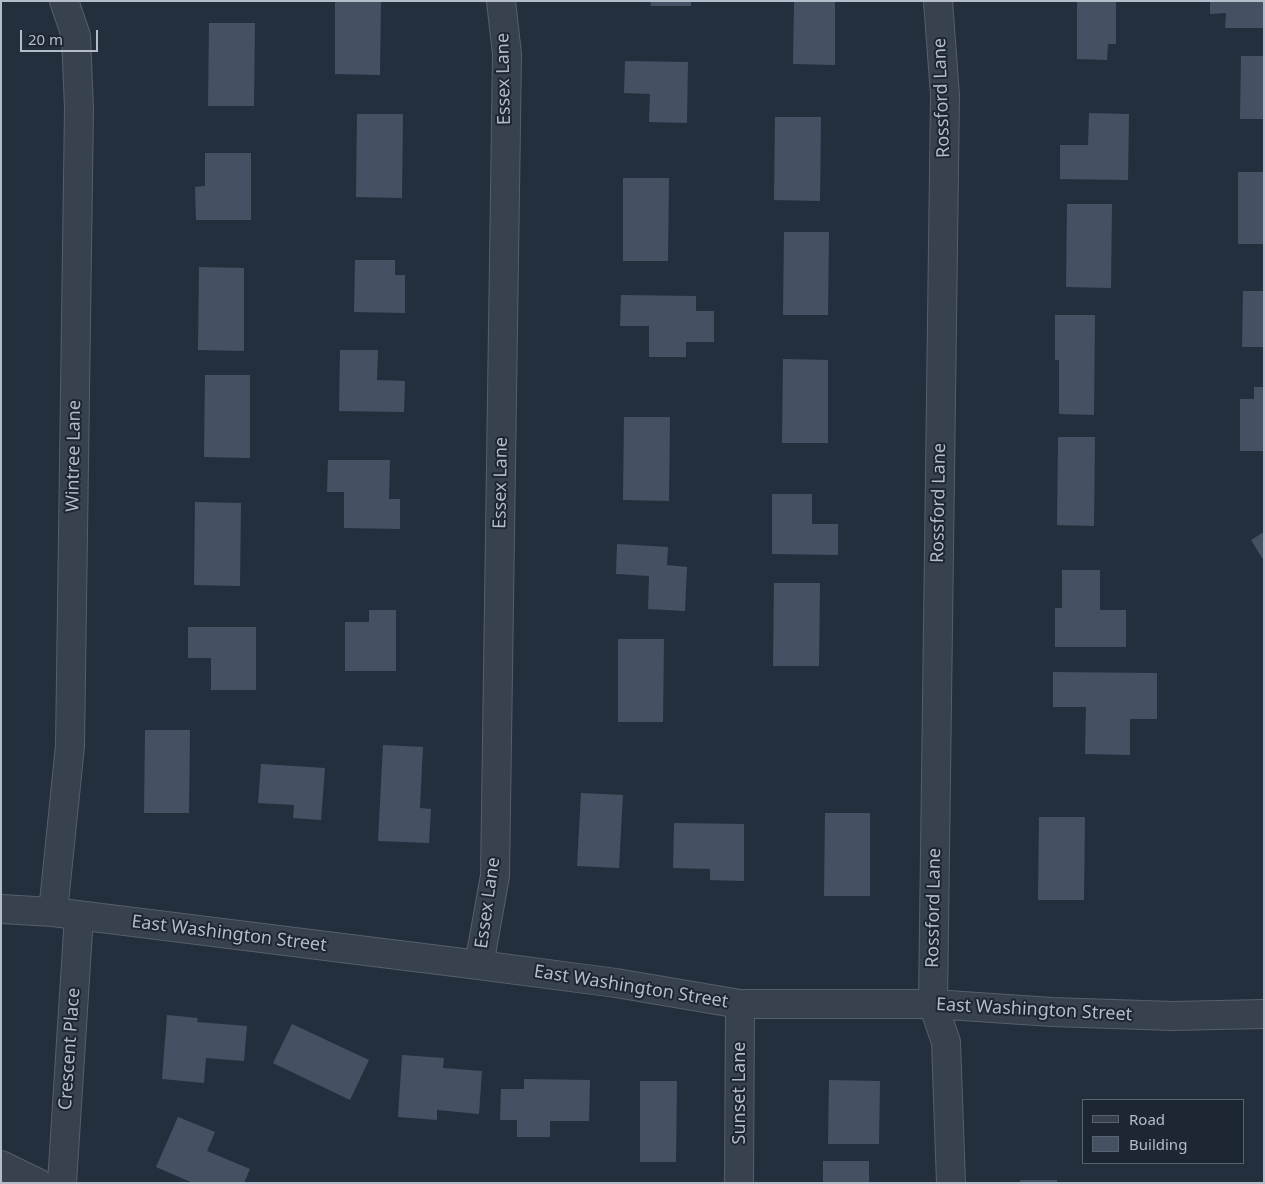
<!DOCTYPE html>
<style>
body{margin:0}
#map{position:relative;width:1265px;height:1184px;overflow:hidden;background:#242f3e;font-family:"Noto Sans",sans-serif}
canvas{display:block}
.frame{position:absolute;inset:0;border:2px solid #b4bcc9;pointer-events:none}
.legend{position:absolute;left:1082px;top:1099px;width:162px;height:65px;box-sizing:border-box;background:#1d2633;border:1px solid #59626f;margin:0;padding:6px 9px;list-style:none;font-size:15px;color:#b4bcc9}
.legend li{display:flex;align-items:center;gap:10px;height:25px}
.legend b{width:25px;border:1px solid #59626f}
.scale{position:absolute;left:20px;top:30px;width:78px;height:22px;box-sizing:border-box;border:2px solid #b4bcc9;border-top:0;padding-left:6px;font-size:15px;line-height:18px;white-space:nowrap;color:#b4bcc9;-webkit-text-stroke:4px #1d2633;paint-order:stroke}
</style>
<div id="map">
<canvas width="1265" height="1184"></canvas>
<div class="frame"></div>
<ul class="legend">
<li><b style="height:6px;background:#38414e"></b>Road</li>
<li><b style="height:14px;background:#455162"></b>Building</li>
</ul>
<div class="scale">20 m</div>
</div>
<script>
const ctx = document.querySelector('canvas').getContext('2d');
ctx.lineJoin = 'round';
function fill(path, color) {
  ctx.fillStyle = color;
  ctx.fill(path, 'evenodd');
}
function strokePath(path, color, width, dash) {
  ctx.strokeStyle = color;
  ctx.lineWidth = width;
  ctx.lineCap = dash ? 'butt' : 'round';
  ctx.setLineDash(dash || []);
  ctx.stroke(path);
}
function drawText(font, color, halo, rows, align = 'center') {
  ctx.font = font + ' "Noto Sans",sans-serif';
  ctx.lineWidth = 4;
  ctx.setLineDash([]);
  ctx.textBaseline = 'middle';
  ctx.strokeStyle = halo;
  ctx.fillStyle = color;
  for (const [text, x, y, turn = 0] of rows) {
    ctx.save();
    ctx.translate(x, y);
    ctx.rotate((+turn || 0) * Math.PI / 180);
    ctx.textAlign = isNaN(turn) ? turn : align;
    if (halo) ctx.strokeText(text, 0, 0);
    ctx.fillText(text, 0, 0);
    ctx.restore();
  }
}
fill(new Path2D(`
 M335,1H381L380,75L335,74Z
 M650,1H691V6H651Z
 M794,1H835V65L793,64Z
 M1077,1H1116V44H1108L1107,60L1077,59Z
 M1210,1H1264V28H1225L1226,13L1210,14Z
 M209,23H255L254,106H208Z
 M1241,56H1264V119H1240Z
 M625,61L688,62L687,123L649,122L650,94L624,93Z
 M1089,113L1129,114L1128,180L1060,179V145H1088Z
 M357,114H403L402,198L356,197Z
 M775,117H821L820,201L774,200Z
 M205,153H251V220H196L195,187L205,186Z
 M1238,172H1264V244H1238Z
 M623,178H669L668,261H623Z
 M1067,204H1112L1111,288L1066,287Z
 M784,232H829L828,315H783Z
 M355,260H395V275H405V313L354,312Z
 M199,267L244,268V351L198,350Z
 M1243,291H1264V347H1242Z
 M621,295L696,296V311H714V342H686V357H649V326H620Z
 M1055,315H1095L1094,415L1059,414V360H1055Z
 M340,350H378L377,380L405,381L404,412L339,411Z
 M783,359L828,360V443H782Z
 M205,375H250V458L204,457Z
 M1254,387H1264V451H1240V399H1254Z
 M624,417H670L669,501L623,500Z
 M1058,437H1095L1094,526L1057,525Z
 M328,460H390L389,499H400V529L344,528V492H327Z
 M772,494H812V524H838V555L772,554Z
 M195,502L241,503L240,586L194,585Z
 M1264,532V561L1251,540Z
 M617,544L668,547L667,565L687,567L685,611L648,609L649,576L616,574Z
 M1062,570H1100V610H1126V647H1055V608H1062Z
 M774,583H820L819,666H773Z
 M369,610H396V671H345V622H369Z
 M188,627H256V690H211V658H188Z
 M618,639H664L663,722H618Z
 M1053,672L1157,673V719H1130V755L1085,754L1086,707H1053Z
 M145,730H190L189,813H144Z
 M383,745L423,747L420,808L431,809L429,843L378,841Z
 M261,764L325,768L321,820L293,818L294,805L258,803Z
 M581,793L623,795L619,868L577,866Z
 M825,813H870V896H824Z
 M1039,817H1085L1084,900H1038Z
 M674,823L744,824V881L710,880V869L673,868Z
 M167,1015L198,1018L197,1022L247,1026L244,1061L206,1058L204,1083L162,1079Z
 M292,1024L369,1060L350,1100L273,1063Z
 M402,1055L444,1058L443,1068L482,1071L479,1114L437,1110V1120L398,1117Z
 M524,1079L590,1080L589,1121H550V1137H517V1120H500L501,1089H524Z
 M829,1080L880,1081L879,1144H828Z
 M640,1081H677L676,1162H640Z
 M178,1117L215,1132L207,1151L250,1169L244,1183H193L156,1167Z
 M823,1161H869V1183H823Z
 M1020,1180H1057V1183H1020Z`), '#455162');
const minor = new Path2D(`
 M938,1L945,95L933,1004L946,1042L951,1183
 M1,909L53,912L479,965L616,983L740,1004H933L1052,1012L1173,1016L1264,1014
 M53,912L70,746L79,108L76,36L64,1
 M479,965L495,876L507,54L501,1
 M1,1165L38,1183
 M62,1183L79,916
 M739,1183L740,1004`);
strokePath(minor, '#565f6c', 30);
strokePath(minor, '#38414e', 28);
drawText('18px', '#b4bcc9', '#1d2633', [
 ["Essex Lane",504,79,-91],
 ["Rossford Lane",942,98,-92],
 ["Wintree Lane",74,456,-89],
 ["Essex Lane",501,483,-89],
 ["Rossford Lane",939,503,-89],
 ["Essex Lane",488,903,-82],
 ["Rossford Lane",934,908,-89],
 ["East Washington Street",229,934,7],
 ["East Washington Street",631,987,9],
 ["East Washington Street",1034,1010,3],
 ["Crescent Place",70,1049,-86],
 ["Sunset Lane",740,1093,-90]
]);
</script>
